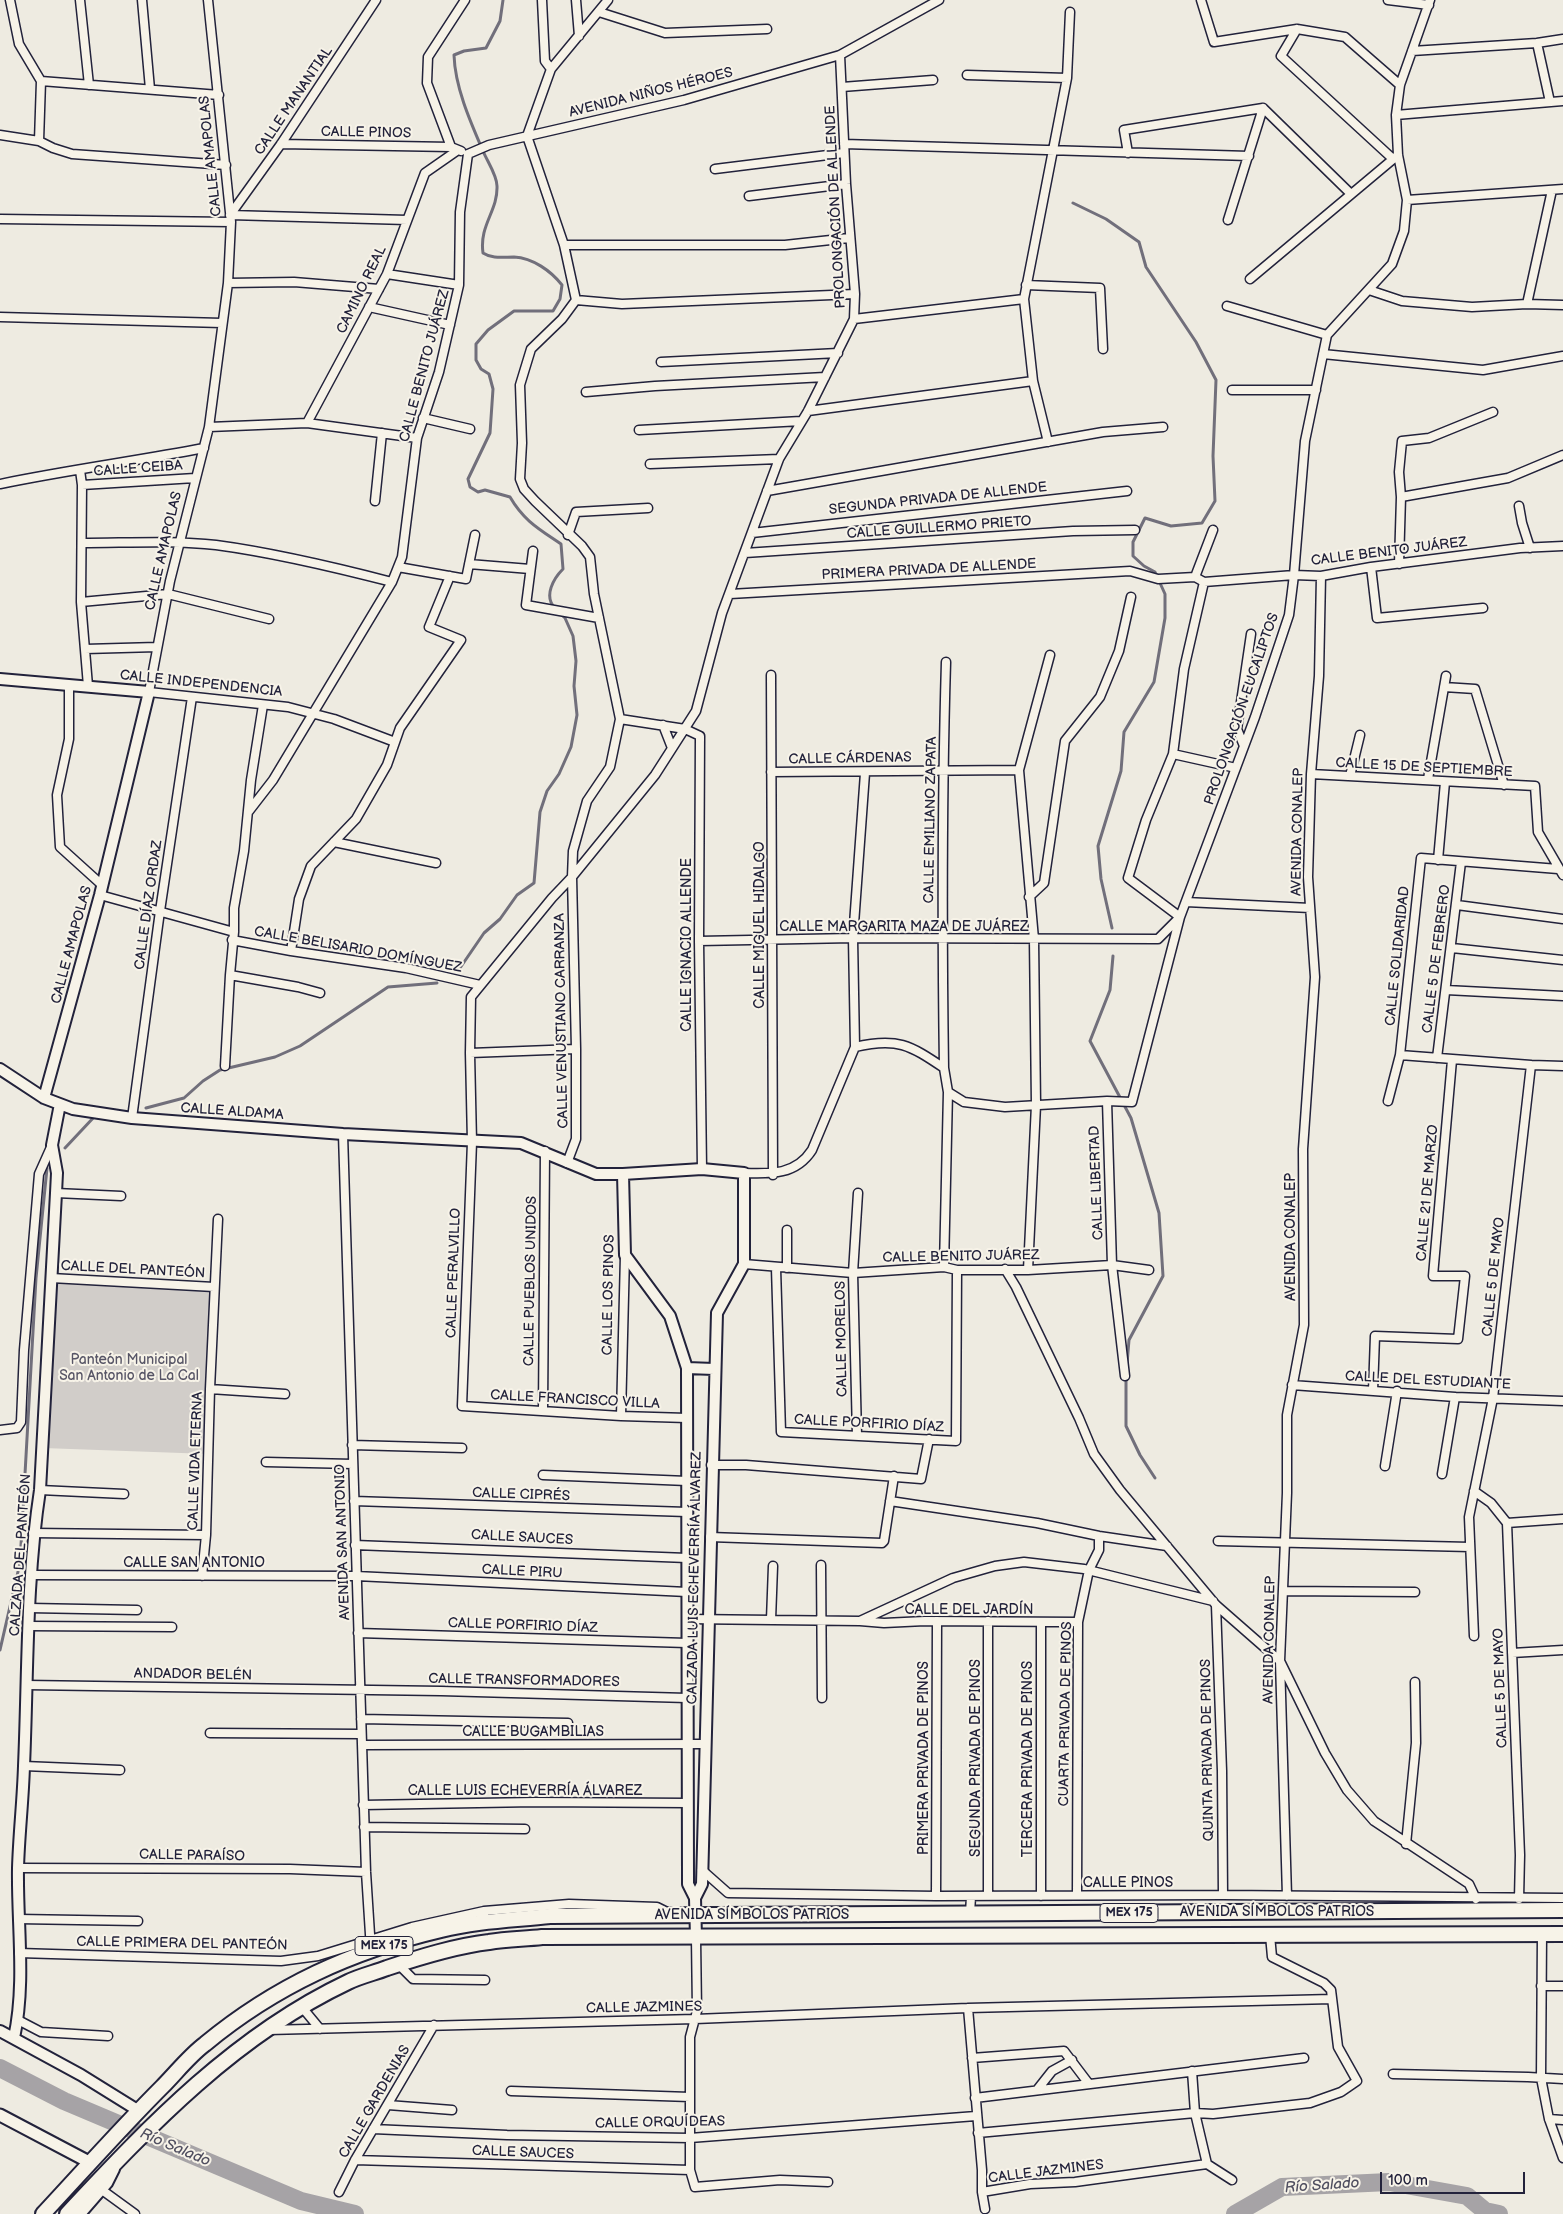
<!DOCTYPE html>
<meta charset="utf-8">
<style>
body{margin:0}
#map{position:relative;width:1563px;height:2214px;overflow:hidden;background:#eeebe1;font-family:"Balsamiq Sans",sans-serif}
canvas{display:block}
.scale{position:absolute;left:1380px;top:2172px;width:145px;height:22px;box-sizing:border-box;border:2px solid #22223b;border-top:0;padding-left:6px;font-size:15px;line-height:18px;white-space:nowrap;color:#22223b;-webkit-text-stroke:4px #f7f3e8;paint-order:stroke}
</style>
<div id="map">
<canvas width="1563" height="2214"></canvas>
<div class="scale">100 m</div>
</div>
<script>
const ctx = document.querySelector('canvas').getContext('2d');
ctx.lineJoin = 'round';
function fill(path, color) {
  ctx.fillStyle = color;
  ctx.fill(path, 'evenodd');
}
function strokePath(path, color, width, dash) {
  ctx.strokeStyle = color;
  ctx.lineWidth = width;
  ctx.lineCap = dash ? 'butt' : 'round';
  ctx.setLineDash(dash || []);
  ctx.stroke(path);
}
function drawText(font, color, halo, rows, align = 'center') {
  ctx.font = font + ' "Balsamiq Sans",sans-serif';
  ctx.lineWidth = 4;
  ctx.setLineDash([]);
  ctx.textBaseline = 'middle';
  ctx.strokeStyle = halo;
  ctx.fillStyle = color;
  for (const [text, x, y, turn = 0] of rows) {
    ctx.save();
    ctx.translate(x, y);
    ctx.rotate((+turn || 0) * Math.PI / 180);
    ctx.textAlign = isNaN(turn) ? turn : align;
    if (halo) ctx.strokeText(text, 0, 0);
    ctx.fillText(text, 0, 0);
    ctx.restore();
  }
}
fill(new Path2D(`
 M51,1278L214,1287L209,1454L43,1448Z`), '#d1cdc9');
strokePath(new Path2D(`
 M503,0L500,21L486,48L464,51L454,55C455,87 470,121 483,151C487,161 497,175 497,186C498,211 479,225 483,253C492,259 503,257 514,257C533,258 551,271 562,285L560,299L553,311H514L488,330L476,344V360L481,369L489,374L493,389L490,433L468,479L470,487L478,492L485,490L510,497C524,521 539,529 561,544L563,569C554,578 543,596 555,608
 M1073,203L1106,219L1139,242L1146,267L1196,342L1216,380L1213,456L1215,501L1202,523L1171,526L1145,518L1133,542V556L1144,566L1155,572L1165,594V618L1154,682L1124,732L1121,771L1098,846L1101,879L1112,928
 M1113,956L1110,990L1090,1041L1131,1118L1159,1213L1163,1276L1129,1340L1127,1364
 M460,968L484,933L500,919L517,895L534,883L540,812L547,791L559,774L571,747L577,715L574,686L576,661L573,636L565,618L559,612
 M146,1108L184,1098L203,1081L220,1070L275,1057L300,1046L388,987L437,983
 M65,1148L95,1116
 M1126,1378V1426L1140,1455L1155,1478
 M0,1650L20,1563L36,1278L47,1168`), '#716f7b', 3);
strokePath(new Path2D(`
 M0,2068L64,2101L301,2201L355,2214
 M1235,2214L1282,2187L1389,2182L1467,2196L1485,2211L1499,2214`), '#a6a3a6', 18);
const minor = new Path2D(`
 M10,0L19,44L41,81L219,95
 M80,0L89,85
 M142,0L150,89
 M208,0L231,222L228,283L209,427L170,581L149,692L288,707L334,719L395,742
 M542,0L545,61L551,69
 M576,0L579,36
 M608,0L551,69L527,136L564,245L576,300L562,319L531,349L520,385L522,443L520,479L524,489L535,501L582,546L590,557L594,594L620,719L610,767L587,801L573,851L572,877L552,898L471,997L470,1053L472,1142L462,1406L621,1416L687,1418
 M1201,0L1214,42L1297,29L1345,37L1400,85
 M1388,0L1429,5
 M599,12L665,33L767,29
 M1297,29L1281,56L1393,159
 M1537,43L1550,102
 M1412,51L1537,43L1563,39
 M967,75L1067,78
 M842,87L933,80
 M1263,108L1351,194
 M1396,115L1563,101
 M0,135L39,141L41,81
 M39,141L53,148L72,154L226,165
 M281,144L451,147L461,151
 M844,144L1249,156
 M451,147L427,83L428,57L465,0
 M1128,153L1124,130L1263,108
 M468,154L489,145L684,100L840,55L939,0
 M715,169L844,153
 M749,196L846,184
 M1407,200L1563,189
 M230,215L281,144L376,0
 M230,215L407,220
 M0,219L231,222
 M1228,220L1263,108
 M564,245H785L849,238
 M387,274L459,285
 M1250,279L1398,155
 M228,283L294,282L379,289
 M1026,285L1100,288L1103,349
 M1369,290L1402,301L1472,307L1527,304L1563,305
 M576,300L622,304L855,294
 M1527,304L1552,190
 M1227,306L1327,335
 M369,307L450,325
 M0,317L222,323
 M854,319L1024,299
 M1323,354L1483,370L1563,356
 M661,362L838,353
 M1232,390H1316
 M586,392L655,386L825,377
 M808,411L1033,381
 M423,418L470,429
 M307,423L387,274L425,173L458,150
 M209,427L307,423L417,438
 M639,430L801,421
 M1048,442L1033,381L1024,299L1067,78L1070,12
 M650,464L779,459
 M80,470L82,485L81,602L88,686
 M0,484C68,470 136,461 204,448
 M82,485L195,478
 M767,491L1103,432L1163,427
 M1401,497L1508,478L1563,455
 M375,501L382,433
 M1519,506L1522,523L1530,548
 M752,533L1127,491
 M568,535L576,512L648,508
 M82,543C127,543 172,540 216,545C276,553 334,567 392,582
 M533,551L526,605L599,618
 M745,553L1073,531L1135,530
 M469,564L530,569
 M1399,564L1401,497L1399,472L1402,441L1429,438L1493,412
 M398,567L466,579L475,535
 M1371,567L1377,618L1483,608
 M1195,577L1213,530
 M730,594L1130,571L1158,579L1195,577L1204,582L1294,575L1321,576L1371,567L1520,548L1563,546
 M81,602L168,594L269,619
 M85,649L157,647
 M771,675L773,1175
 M69,685V739L57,795L60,847L102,885
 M1444,687L1475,689L1504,785
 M263,705L251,780L244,851L234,908V932L230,975L298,987L320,993
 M620,719L685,729L700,736L699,941L702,1169
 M663,725L672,748
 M1244,746L1237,729L1251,634
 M1173,754L1236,768
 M771,772L1019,770
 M1311,774L1535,786L1538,832L1563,875
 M1350,776L1360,735
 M1428,779L1446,676
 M249,811L273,780L392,582L402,557L417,438L439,372L459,285L460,212L468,154
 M334,842L436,863
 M1438,860L1445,782
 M100,895L234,932
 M1029,897L1044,883L1065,741L1100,697L1119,651L1131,597
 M1186,902L1310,908
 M1457,905L1563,919
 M232,940L291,951L406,968L480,985
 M699,941L853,938L1158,939L1180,917L1255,717L1289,615L1294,575L1305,441L1327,335L1392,264L1404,231L1407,200L1398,155L1396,115L1400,85L1430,0
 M1452,948L1563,960
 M291,951L299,899L311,866L356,819L387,765L400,728L461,640L429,627L450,576
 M1446,990L1563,996
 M855,1047L853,938L865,773
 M470,1053L576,1049
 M1400,1055L1531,1065L1563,1066
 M1437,1058L1461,862
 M225,1066L230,975
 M944,1068C942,932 942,797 946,662
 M1107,1101L1112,1265L1125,1376
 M1388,1101L1400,1055L1421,858L1558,869
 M132,1118L160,911L192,697
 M343,1134L366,1872L371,1950
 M567,1163L576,1139V1049L572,877L655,775L696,711L722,613L779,459L808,411L854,319L855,294L846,184L840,55
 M744,1173C771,1174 796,1175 812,1150L855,1047C897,1037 910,1045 944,1068L948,1092L964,1102L1005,1107L1107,1101L1132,1102L1180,917L1128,878L1146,820L1173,754L1184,669L1204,582
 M56,1193L121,1196
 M744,1264L853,1273L944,1267L957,1270H1028L1112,1265L1149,1270
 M944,1267L948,1092
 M776,1268L781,1432L956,1441L957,1270
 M787,1268V1230
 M1005,1269L1016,1287L1079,1418L1094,1454L1120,1490L1216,1605L1280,1661L1325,1753L1347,1790L1374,1821L1469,1884L1476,1899
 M1028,1270L1036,1105L1034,939L1019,770L1050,655
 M51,1278L214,1287
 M1292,1385L1455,1397L1563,1401
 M210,1389L285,1394
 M1373,1391L1375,1336L1458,1339L1465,1276H1433L1452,1060
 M543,1411L545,1151
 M621,1416L625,1255
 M0,1430L17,1428L21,1422L24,1350L39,1174L52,1145
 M857,1435L853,1273L858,1193
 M352,1445L462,1448
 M266,1462L353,1464
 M711,1465H746L921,1479L929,1439
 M1385,1466L1397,1391
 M1442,1474L1455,1397
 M543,1475L687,1481
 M40,1490L124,1494
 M1474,1491L1491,1503L1507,1523L1520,1855L1519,1899
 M354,1501L687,1512
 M890,1501L1037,1523L1099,1536L1167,1546
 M1507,1523L1563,1519
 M33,1533L206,1535
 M710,1537L882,1543L884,1541L894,1476
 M1218,1541L1470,1547
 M355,1545L687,1558
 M821,1565L822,1698
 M31,1575L356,1576L687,1592
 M202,1576L206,1535L210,1389L218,1219
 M1283,1591L1415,1592
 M1216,1605L1222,1771L1223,1895
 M29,1608L137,1610
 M687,1619L860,1621L953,1578L995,1566L1024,1562L1084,1569L1213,1601
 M771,1620L773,1566
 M860,1621L884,1623L925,1621L1078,1622
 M988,1621V1895
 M29,1626L172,1627
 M358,1633L687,1643
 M1474,1636L1469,1517L1493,1398L1531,1065
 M1512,1653L1563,1650
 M26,1685L441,1691L687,1698
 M361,1719L568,1723
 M210,1733L361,1734
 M362,1745L705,1744
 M24,1766L120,1770
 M363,1805L535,1802L688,1803
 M364,1827L525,1829
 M1406,1844L1416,1743L1415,1682
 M18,1868L290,1869L366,1872
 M702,1870L728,1893L936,1896L1223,1895L1563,1898
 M1077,1895L1078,1622L1089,1570L1099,1550V1536
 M936,1896L937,1621
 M1041,1896V1622
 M1287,1896L1280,1661L1287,1493V1415L1304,1325L1303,1149L1315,977L1308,877L1311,774L1319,676L1321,576
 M970,1914L971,1896
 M484,1916V1911L569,1904L657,1907L669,1913
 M18,1919L138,1921
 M1542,1934L1541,2078L1549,2119L1563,2158
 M696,1938L697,2011L690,2037V2170L695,2187L780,2180L828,2182
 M19,1953L281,1961L318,1956L412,1927L484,1911
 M398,1964L413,1979L485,1980
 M1541,1986H1563
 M301,2006L320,2029
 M968,2008L982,2170V2192L1030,2184L1075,2182L1207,2164L1232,2180
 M18,2020L41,2032L108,2036
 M268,2030L695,2019L968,2008L1332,1999
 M972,2058L1064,2051L1089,2084
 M1192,2071L1195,2113L1213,2114L1310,2103L1341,2092L1357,2081L1338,2047L1331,1990L1324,1983L1272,1957L1270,1935
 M1393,2074L1528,2077L1563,2079
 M1037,2090L1052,2071L1072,2060
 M511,2091L690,2097
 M975,2098L1304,2058
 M388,2105L452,2110
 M1549,2119L1563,2120
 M373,2129L507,2135L690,2138L976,2116
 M978,2133L1195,2113L1207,2164
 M355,2160L690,2170
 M102,2190L135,2214
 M339,2192L355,2160L434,2025
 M982,2192L985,2209`);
const tertiary = new Path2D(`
 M0,679L149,692L100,895L44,1098
 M0,1069L44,1098L73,1109L132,1118L343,1134L521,1143L596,1174H623L702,1169L744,1173V1264L717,1313L702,1884L695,1898
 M623,1174L625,1255L670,1316L687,1368L688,1884L695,1898L696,1938
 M687,1368L714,1369
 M0,2031L81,2075L139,2111
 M14,2038C26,1983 17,1924 18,1868C19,1834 23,1800 24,1766C28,1674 26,1581 40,1490L56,1193L57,1173L52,1145L60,1104
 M80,2214L107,2183L114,2169`);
const secondary = new Path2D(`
 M0,2115L91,2163`);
const trunk = new Path2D(`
 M43,2214C83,2171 121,2128 162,2087C176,2073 189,2056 205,2044C275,1986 352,1951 441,1930C476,1921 513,1920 550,1916L1563,1910
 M67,2214C151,2124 236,2035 348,1982C360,1976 374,1973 387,1968C420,1957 455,1946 489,1942C507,1939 525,1939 542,1937L1563,1934`);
strokePath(minor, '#22223b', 11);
strokePath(tertiary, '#22223b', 14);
strokePath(secondary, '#22223b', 15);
strokePath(trunk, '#22223b', 18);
strokePath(minor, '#f7f3e8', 8);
strokePath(tertiary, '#f7f3e8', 10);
strokePath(secondary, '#f7f3e8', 11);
strokePath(trunk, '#f7f3e8', 14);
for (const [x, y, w] of [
 [1129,1913,58],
 [384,1946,58]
]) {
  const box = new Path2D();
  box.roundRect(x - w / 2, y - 9.5, w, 19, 4);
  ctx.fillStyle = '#f7f3e8';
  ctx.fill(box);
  strokePath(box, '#22223b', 1);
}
drawText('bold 12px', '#22223b', null, [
 ["MEX 175",1129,1913],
 ["MEX 175",384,1946]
]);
drawText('14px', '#22223b', '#f7f3e8', [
 ["AVENIDA NIÑOS HÉROES",651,93,-14],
 ["CALLE MANANTIAL",294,101,-56],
 ["CALLE PINOS",366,133,1],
 ["CALLE AMAPOLAS",211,156,-96],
 ["PROLONGACIÓN DE ALLENDE",836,207,-93],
 ["CAMINO REAL",362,290,-64],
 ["CALLE BENITO JUÁREZ",425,366,-75],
 ["CALLE CEIBA",138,469,-4],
 ["SEGUNDA PRIVADA DE ALLENDE",938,499,-6],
 ["CALLE GUILLERMO PRIETO",939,528,-4],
 ["CALLE AMAPOLAS",164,551,-77],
 ["CALLE BENITO JUÁREZ",1389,552,-7],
 ["PRIMERA PRIVADA DE ALLENDE",929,570,-3],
 ["CALLE INDEPENDENCIA",201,684,6],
 ["PROLONGACIÓN EUCALIPTOS",1242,709,-71],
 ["CALLE CÁRDENAS",850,759,-1],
 ["CALLE 15 DE SEPTIEMBRE",1424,768,3],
 ["CALLE EMILIANO ZAPATA",931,820,-89],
 ["AVENIDA CONALEP",1298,832,-89],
 ["CALLE DÍAZ ORDAZ",149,905,-82],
 ["CALLE MIGUEL HIDALGO",760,925,-90],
 ["CALLE MARGARITA MAZA DE JUÁREZ",904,927],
 ["CALLE AMAPOLAS",72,945,-75],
 ["CALLE IGNACIO ALLENDE",687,945,-90],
 ["CALLE BELISARIO DOMÍNGUEZ",358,950,10],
 ["CALLE SOLIDARIDAD",1398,956,-84],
 ["CALLE 5 DE FEBRERO",1437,959,-83],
 ["CALLE VENUSTIANO CARRANZA",562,1021,-91],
 ["CALLE ALDAMA",232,1112,4],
 ["CALLE LIBERTAD",1097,1183,-92],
 ["CALLE 21 DE MARZO",1428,1193,-85],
 ["AVENIDA CONALEP",1291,1237,-90],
 ["CALLE BENITO JUÁREZ",961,1257,-1],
 ["CALLE DEL PANTEÓN",133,1270,3],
 ["CALLE PERALVILLO",454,1273,-88],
 ["CALLE 5 DE MAYO",1494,1277,-84],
 ["CALLE PUEBLOS UNIDOS",531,1281,-89],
 ["CALLE LOS PINOS",609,1295,-89],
 ["CALLE MORELOS",842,1339,-91],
 ["CALLE DEL ESTUDIANTE",1428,1381,3],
 ["CALLE FRANCISCO VILLA",575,1400,3],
 ["CALLE PORFIRIO DÍAZ",869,1424,3],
 ["CALLE VIDA ETERNA",196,1461,-88],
 ["CALLE CIPRÉS",521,1495,2],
 ["CALLE SAUCES",522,1538,3],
 ["AVENIDA SAN ANTONIO",343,1542,-92],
 ["CALZADA DEL PANTEÓN",21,1555,-86],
 ["CALLE SAN ANTONIO",194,1563],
 ["CALLE PIRU",522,1572,3],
 ["CALZADA LUIS ECHEVERRÍA ÁLVAREZ",695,1578,-89],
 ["CALLE DEL JARDÍN",969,1610],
 ["CALLE PORFIRIO DÍAZ",523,1626,2],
 ["AVENIDA CONALEP",1270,1640,-89],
 ["ANDADOR BELÉN",193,1675,1],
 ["CALLE TRANSFORMADORES",524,1681,1],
 ["CALLE 5 DE MAYO",1501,1688,-92],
 ["CUARTA PRIVADA DE PINOS",1066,1714,-89],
 ["CALLE BUGAMBILIAS",533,1732],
 ["QUINTA PRIVADA DE PINOS",1208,1750,-91],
 ["PRIMERA PRIVADA DE PINOS",924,1758,-90],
 ["SEGUNDA PRIVADA DE PINOS",976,1758,-90],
 ["TERCERA PRIVADA DE PINOS",1028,1759,-90],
 ["CALLE LUIS ECHEVERRÍA ÁLVAREZ",525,1791],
 ["CALLE PARAÍSO",192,1856,1],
 ["CALLE PINOS",1128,1883],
 ["AVENIDA SÍMBOLOS PATRIOS",1277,1912],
 ["AVENIDA SÍMBOLOS PATRIOS",752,1915],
 ["CALLE PRIMERA DEL PANTEÓN",182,1944,1],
 ["CALLE JAZMINES",644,2008,-1],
 ["CALLE GARDENIAS",375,2102,-60],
 ["CALLE ORQUÍDEAS",660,2123,-1],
 ["CALLE SAUCES",523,2153,2],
 ["CALLE JAZMINES",1046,2172,-7]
]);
drawText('14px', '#575566', '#f7f3e8', [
 ["Panteón Municipal",129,1360],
 ["San Antonio de La Cal",129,1376]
]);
drawText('italic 15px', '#504f60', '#f7f3e8', [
 ["Río Salado",175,2148,23],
 ["Río Salado",1322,2186,-4]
]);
</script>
